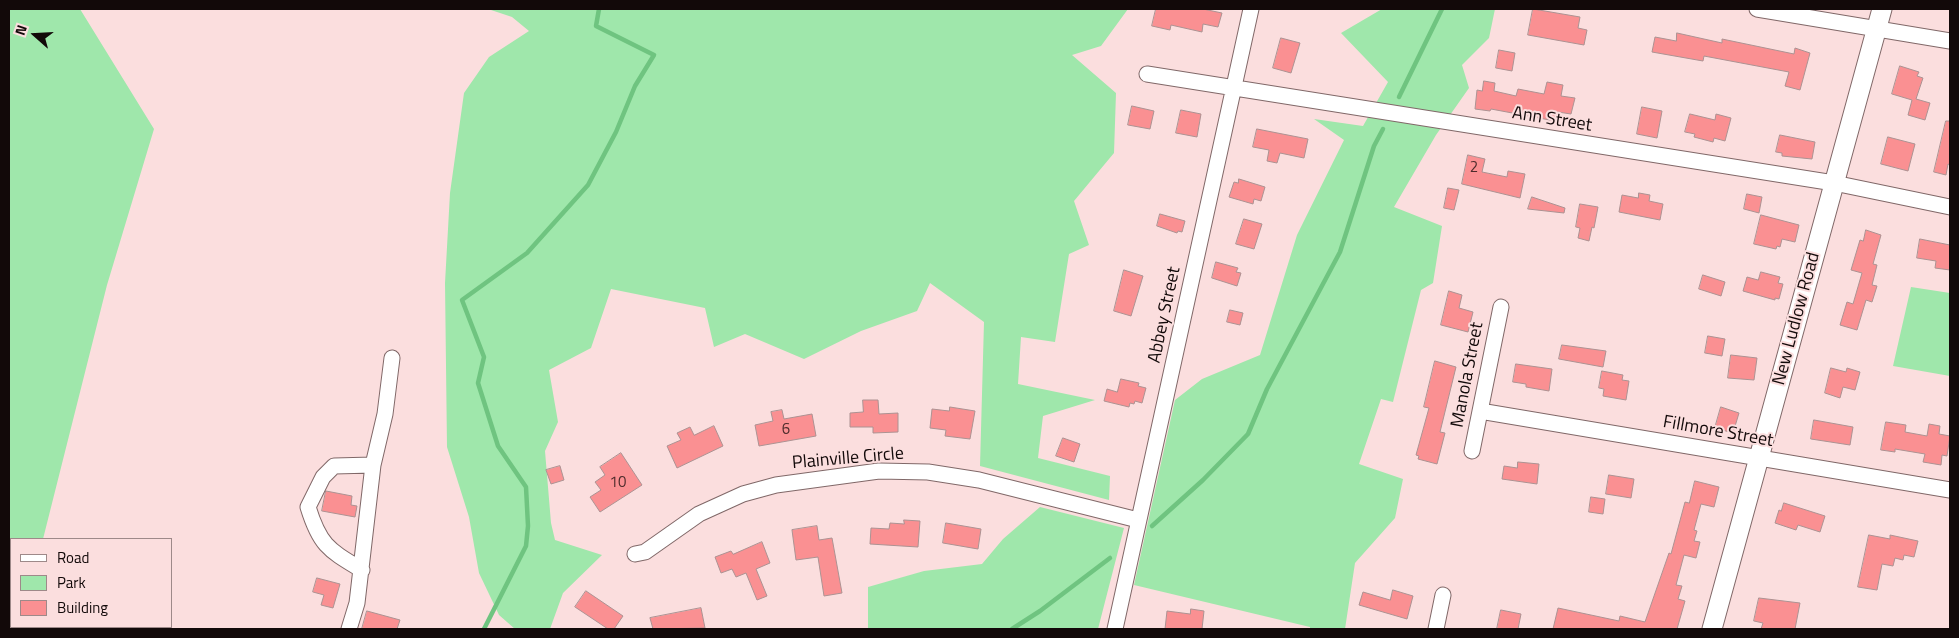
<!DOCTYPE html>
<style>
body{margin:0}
#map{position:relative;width:1959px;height:638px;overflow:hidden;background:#fbdede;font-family:"Titillium Web",sans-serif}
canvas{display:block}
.frame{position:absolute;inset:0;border:10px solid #120909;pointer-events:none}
.legend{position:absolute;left:10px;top:538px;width:162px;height:90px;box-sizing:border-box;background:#fbdede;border:1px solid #9e8989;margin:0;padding:6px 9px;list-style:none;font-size:15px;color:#120909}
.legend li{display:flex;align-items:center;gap:10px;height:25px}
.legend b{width:25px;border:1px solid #9e8989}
.north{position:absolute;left:10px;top:10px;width:50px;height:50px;-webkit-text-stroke:4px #fbdede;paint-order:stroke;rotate:289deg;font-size:14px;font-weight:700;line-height:20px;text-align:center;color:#120909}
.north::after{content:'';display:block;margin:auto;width:18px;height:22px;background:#120909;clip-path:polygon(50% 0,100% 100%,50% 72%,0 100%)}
</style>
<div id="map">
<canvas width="1959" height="638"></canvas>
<div class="frame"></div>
<ul class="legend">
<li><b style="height:6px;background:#fff"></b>Road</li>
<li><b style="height:14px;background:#9fe7ab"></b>Park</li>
<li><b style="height:14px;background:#fa9092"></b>Building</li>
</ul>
<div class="north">N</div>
</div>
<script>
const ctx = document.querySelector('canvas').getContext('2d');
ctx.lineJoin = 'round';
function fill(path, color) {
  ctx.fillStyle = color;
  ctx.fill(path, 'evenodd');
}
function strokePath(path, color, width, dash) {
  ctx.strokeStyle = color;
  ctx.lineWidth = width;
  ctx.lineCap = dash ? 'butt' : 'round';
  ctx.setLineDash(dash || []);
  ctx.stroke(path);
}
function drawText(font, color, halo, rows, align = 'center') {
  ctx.font = font + ' "Titillium Web",sans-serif';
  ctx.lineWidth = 4;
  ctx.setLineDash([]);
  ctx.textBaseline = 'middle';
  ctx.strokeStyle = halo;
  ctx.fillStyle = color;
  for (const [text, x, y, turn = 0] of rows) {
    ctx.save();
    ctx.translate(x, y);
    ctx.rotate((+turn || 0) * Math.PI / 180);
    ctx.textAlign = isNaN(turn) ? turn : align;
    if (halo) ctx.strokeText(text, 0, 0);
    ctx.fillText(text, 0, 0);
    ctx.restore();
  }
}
fill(new Path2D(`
 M9,9H80L154,129L107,285L43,539H11V565H9Z
 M488,9H1128L1101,46L1072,55L1116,93L1114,153L1074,201L1089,245L1069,254L1055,342L1021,337L1018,384L1095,400L1043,416L1038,458L1110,476L1109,500L980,466L984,322L930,283L917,311L861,331L804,359L745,334L714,347L705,308L611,289L591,348L549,370L558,422L545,451L551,523L555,540L602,555L563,593L550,629H515L499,615L479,573L469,517L447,447L445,283L450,193L464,93L489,57L529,31L512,17Z
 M1382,9H1495L1489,38L1462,65L1469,88L1436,135L1394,207L1442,226L1433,283L1421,290L1393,402L1381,399L1359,464L1403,479L1395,518L1355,563L1345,629H1310V627L1134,585L1175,400L1202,379L1260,355L1297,235L1344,140L1314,119L1363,126L1388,82L1341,33Z
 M1911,287L1950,293V376L1893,366Z
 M1040,507L1124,528L1098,629H868V587L924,571L982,564L1003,539Z`), '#9fe7ab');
strokePath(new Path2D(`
 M1399,97L1442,9
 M1152,526L1203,480L1248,434L1267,389L1340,252L1374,146L1383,129
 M484,629L526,546L528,526L526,487L498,446L478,383L484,357L462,300L527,253L588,185L616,132L635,86L654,55L596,26L599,9
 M1012,629L1040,611L1110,558`), '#6fc480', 4.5);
const building = new Path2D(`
 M1156,9H1203L1222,13L1218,27L1203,24L1202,32L1171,25L1170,30L1152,26Z
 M1533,9L1580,17L1578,28L1587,30L1584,45L1528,35Z
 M1677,33L1722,43V39L1794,54L1795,48L1810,53L1800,90L1785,86L1789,72L1704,56L1703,61L1652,52L1655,37L1676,41Z
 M1281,38L1300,43L1291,73L1273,68Z
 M1499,50L1515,53L1512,71L1496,68Z
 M1900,66L1919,72L1917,76L1923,78L1916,99L1930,103L1925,120L1908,115L1912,100L1892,94Z
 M1484,81L1495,83L1494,91L1516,96L1518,89L1544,94L1547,82L1563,85L1561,96L1575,98L1571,114L1558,112L1555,121L1491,109L1490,111L1475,109L1477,90L1482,91Z
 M1132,106L1154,111L1150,129L1128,125Z
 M1642,107L1662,111L1657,138L1637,134Z
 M1181,110L1201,114L1197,137L1176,133Z
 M1690,114L1715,120L1716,114L1731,118L1725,141L1714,138L1713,142L1694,137L1695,134L1685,132Z
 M1946,121H1950V165L1948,164L1946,175L1934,172Z
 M1257,129L1308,139L1304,158L1280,153L1277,163L1267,161L1269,150L1253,147Z
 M1780,135L1815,142L1812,159L1782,156V153L1776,152Z
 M1888,137L1915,144L1908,171L1881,164Z
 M1468,155L1485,159L1482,172L1507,177L1508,171L1525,174L1520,198L1462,184Z
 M1239,179L1265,187L1261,201L1254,199L1253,204L1229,197L1234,182L1238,183Z
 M1448,188L1459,190L1454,210L1444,208Z
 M1639,193L1650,195L1649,201L1663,204L1660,220L1619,212L1622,195L1638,198Z
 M1747,194L1762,197L1759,213L1744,209Z
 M1532,197L1565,208L1564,213L1528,209Z
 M1580,204L1598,207L1594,228L1592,227L1589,241L1578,238L1580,228L1576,227Z
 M1160,214L1185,221L1182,232L1178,231L1177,233L1157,226Z
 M1761,215L1799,225L1795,242L1782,239L1780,247L1777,246L1776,249L1754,244Z
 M1244,219L1262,224L1254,249L1236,244Z
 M1866,230L1881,235L1873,264L1877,265L1872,285L1877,286L1872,302L1866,300L1857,330L1840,325L1847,302L1853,304L1862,273L1851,270L1860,240L1863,241Z
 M1920,239L1950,245V270L1935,268L1936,261L1917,258Z
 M1216,262L1238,268L1236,272L1241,273L1237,286L1212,278Z
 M1124,270L1143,276L1131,316L1114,311Z
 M1761,272L1780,277L1778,283L1783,284L1779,299L1775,298V300L1743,291L1747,277L1758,280Z
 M1703,275L1725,282L1721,296L1699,289Z
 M1449,291L1462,295L1459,308L1473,312L1468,332L1441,325Z
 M1230,310L1243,313L1240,325L1227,322Z
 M1708,336L1725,339L1722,356L1705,353Z
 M1562,345L1606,351L1603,367L1559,359Z
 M1731,355L1757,358L1754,380L1728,378Z
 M1435,361L1456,367L1440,432L1445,433L1437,464L1418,459L1419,456L1416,455L1429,408L1424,407Z
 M1516,364L1552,369L1549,391L1526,387V384L1513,382Z
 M1831,368L1846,372L1847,368L1860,372L1855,390L1843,387L1840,398L1825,393Z
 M1602,371L1623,375L1622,380L1629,381L1626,400L1603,396L1604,389L1599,388Z
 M1121,379L1139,383L1138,386L1146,388L1142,403L1135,401L1134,404L1130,403L1129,407L1104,401L1107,389L1117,392Z
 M863,400H878L879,414L898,413V432L873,433V427H850V413L863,412Z
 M950,407L975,411L970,439L945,436L946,430L930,428L932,409L949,411Z
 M1721,407L1739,413L1733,433L1715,428Z
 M782,410L784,419L812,414L816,436L759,446L755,425L773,421L771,412Z
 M1814,420L1853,427L1850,445L1811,439Z
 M1886,422L1906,425L1905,432L1927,436L1929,424L1940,426L1939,434L1950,436L1947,456L1942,455L1941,465L1923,462L1925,454L1895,449V452L1881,450Z
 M714,426L723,446L677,468L667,446L681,440L677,433L690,427L694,435Z
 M1063,438L1080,444L1074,462L1056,456Z
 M621,453L642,485L600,512L590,497L601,490L595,482L605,475L600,467Z
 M1518,462L1539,464L1537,484L1502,479L1504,466L1517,468Z
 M560,466L564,480L551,484L546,470Z
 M1609,475L1634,479L1631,498L1606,494Z
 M1695,481L1719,487L1714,507L1701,504L1694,530L1697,531L1694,541L1700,542L1696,558L1684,555L1676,585L1682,586L1678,599L1685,601L1677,629H1553L1558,608L1619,621L1620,616L1645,622L1669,553L1671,554L1685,502L1689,503Z
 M326,491L352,496L351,505L357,506L355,517L322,511Z
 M1591,497L1605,499L1603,514L1589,512Z
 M1784,503L1825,516L1820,532L1798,525L1796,530L1775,523L1779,510L1781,511Z
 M904,520L920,521L918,547L870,544L871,528L889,529L890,523L904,524Z
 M946,523L981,529L978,549L943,543Z
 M817,526L819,540L832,538L842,593L824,596L818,557L796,560L792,530Z
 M1869,535L1890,539V535L1918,541L1914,557L1904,555L1903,560L1895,558L1893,566L1882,564L1877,590L1858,587Z
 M762,542L770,563L756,569L767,596L757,600L746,573L736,577L732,569L721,573L715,557L731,551L733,554Z
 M317,578L340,584L333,608L321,605L324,595L313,592Z
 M1393,590L1413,596L1407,619L1359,605L1363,592L1390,600Z
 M586,591L623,616L614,629H608L575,607Z
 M1759,598L1800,603L1795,629H1761L1763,623L1754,621Z
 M701,608L705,628L653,629L650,618Z
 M1191,609L1204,611L1202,629H1165L1167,611L1190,614Z
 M1501,610L1521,614L1518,629H1497Z
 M367,611L400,620L397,629H362Z`);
fill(building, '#fa9092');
strokePath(building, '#ac9292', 1);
const minor = new Path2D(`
 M1757,9L1950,41
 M1147,74L1834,183L1950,207
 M1480,411L1950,490
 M1472,451L1501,307
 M635,554L645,552L699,514L743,494L776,485L879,471L928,472L979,480L1138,520
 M362,570C329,550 320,546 308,507L323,477L334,466L373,465
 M349,629L357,603L373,465L385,414L392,358
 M1115,629L1251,9
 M1436,629L1443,595`);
const major = new Path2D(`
 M1712,629L1882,9`);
strokePath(minor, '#806868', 17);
strokePath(major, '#806868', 21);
strokePath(minor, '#fff', 15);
strokePath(major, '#fff', 19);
drawText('15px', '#4c2b2b', null, [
 ["2",1474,168],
 ["6",786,430],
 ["10",618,483]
]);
drawText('18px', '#120909', '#fbdede', [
 ["Ann Street",1552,120,9],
 ["Abbey Street",1165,315,-78],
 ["New Ludlow Road",1797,319,-75],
 ["Manola Street",1468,375,-79],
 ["Fillmore Street",1718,432,10],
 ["Plainville Circle",848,459,-5]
]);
</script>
